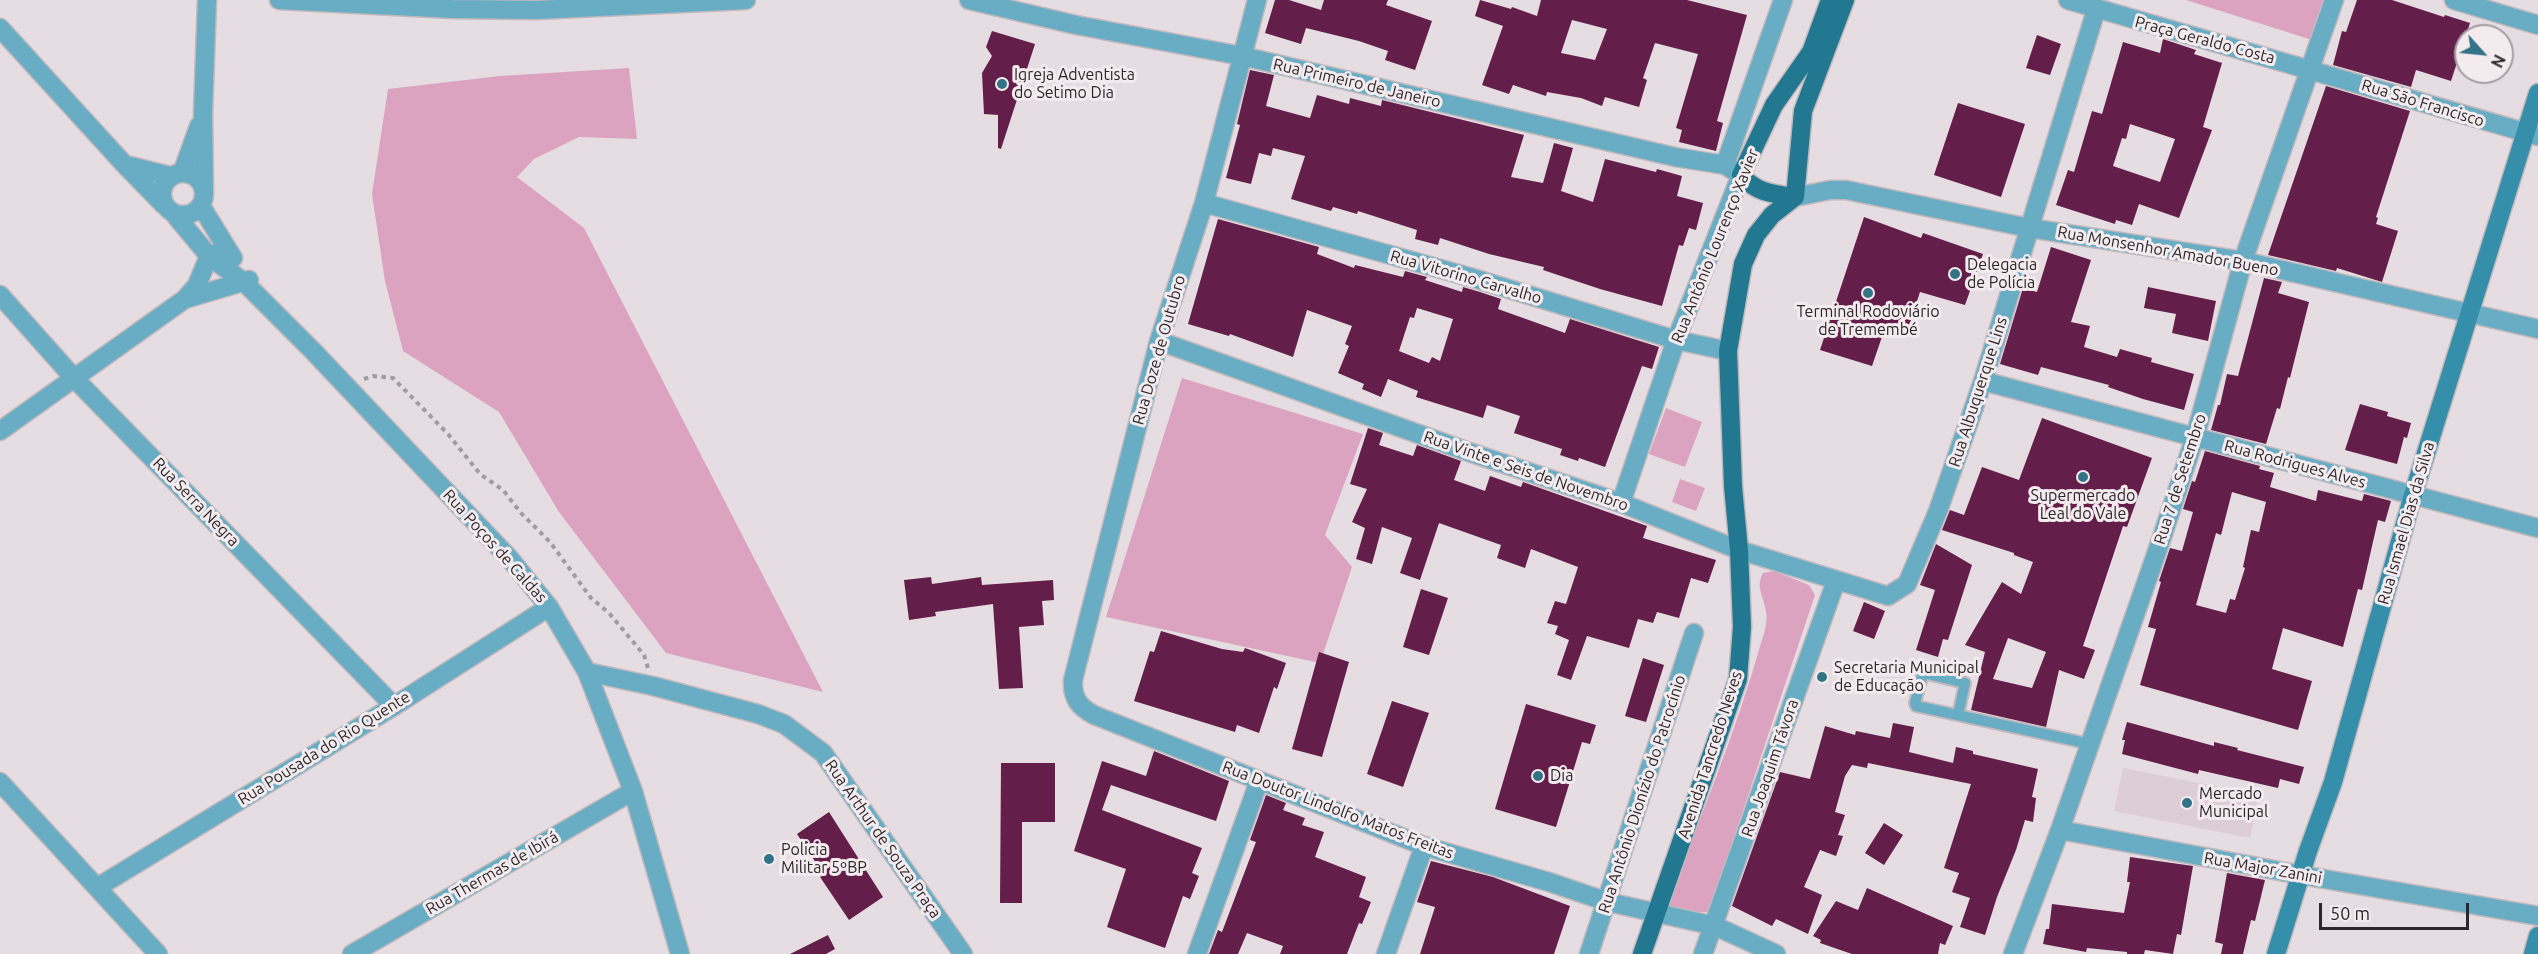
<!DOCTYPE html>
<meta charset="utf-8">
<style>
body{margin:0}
#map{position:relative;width:2538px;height:954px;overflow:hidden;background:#e6dde2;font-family:Ubuntu,sans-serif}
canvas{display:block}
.north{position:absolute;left:2454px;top:24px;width:60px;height:60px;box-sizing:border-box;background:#f4ebef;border:2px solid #a49da0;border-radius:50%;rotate:117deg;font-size:16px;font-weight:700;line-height:24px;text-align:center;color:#2c282a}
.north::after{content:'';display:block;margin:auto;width:21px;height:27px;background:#337387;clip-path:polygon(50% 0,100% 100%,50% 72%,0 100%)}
.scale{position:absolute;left:2319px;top:903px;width:150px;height:27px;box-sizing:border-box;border:3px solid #2c282a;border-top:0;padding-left:8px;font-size:18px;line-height:21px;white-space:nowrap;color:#2c282a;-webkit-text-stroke:4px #f4ebef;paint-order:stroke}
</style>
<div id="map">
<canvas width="2538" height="954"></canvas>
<div class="north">N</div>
<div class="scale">50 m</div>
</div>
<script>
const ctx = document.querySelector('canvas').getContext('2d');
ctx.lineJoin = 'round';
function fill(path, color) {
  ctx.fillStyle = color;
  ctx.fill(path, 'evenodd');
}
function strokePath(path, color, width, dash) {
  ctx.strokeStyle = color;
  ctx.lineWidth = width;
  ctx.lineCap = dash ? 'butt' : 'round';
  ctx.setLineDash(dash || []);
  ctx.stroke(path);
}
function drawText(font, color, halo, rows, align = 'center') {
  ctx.font = font + ' Ubuntu,sans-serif';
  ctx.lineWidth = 6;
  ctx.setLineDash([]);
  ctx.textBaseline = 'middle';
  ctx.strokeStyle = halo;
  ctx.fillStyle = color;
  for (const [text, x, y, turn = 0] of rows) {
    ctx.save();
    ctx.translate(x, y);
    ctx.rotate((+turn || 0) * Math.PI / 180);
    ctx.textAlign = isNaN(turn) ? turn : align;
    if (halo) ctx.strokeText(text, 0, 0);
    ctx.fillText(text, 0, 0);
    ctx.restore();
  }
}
fill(new Path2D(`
 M2123,768L2259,795L2250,838L2114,811Z`), '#ddcdd5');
fill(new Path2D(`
 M2186,0H2327L2312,40Z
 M629,68L637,139L579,137L534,159L517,177L584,228L823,692L666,653L559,512L499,412L403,351L385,281L372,194L388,89L500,76Z
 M1182,378L1363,434L1325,535L1352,567L1320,663L1106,617Z
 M1666,408L1702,422L1685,467L1649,454Z
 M1680,479L1705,488L1696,511L1672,502Z
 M1774,571L1809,585L1815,595L1709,912H1694L1667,907C1699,819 1736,733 1761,643C1764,634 1768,622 1766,612C1764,596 1755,588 1763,573Z`), '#dba3c0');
fill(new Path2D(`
 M1275,0H1289L1321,10L1324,0H1388L1386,5L1432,21L1415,70L1385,60L1388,51L1359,41L1306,28L1301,44L1265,33Z
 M1480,0L1511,9L1512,7L1537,16L1541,0H1687L1747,15L1717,121L1723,123L1716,151L1679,142L1682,130L1676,128L1698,54L1655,43L1643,78L1647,80L1639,107L1605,97L1602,106L1581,98L1547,92L1546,96L1513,85L1509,94L1482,85L1503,26L1475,16ZM1572,20L1607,29L1595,60L1561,53Z
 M2357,0H2392L2444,17L2445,15L2470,23L2451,81L2416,70L2411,87L2333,65L2342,31L2346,32Z
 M992,31L1035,44L1001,149L998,148V115L984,114L982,73L992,56L986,47Z
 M2037,35L2061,44L2050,75L2026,68Z
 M2163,39L2196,50L2194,54L2222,63L2203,127L2212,130L2179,218L2139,204L2132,225L2116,220L2115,224L2056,205L2068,170L2074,172L2092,111L2102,114L2123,42L2160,53ZM2130,124L2175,139L2160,182L2113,166L2122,138L2126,139Z
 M1250,70L1274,75L1266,106L1310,118L1317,95L1349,104L1350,98L1381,106L1382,100L1524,135L1511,177L1543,183L1554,143L1573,148L1561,191L1593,202L1605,159L1656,172L1657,169L1682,176L1677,196L1703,203L1696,230L1689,228L1683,246L1679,245L1662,306L1600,289L1543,270L1544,267L1489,254L1440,238L1438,245L1415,239L1417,230L1358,211L1357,214L1333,207L1331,211L1291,199L1305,156L1273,148L1271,156L1259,153L1251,184L1226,178L1240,125L1237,124Z
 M2326,86L2410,111L2376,217L2378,218L2376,224L2398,231L2382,282L2337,268L2336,271L2268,255Z
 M1958,103L2025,124L2001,197L1934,175Z
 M1864,217L1921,238L1923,233L1983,254L1965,305L1920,292L1907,332L1886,325L1872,366L1820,350Z
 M1218,219L1319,247L1317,254L1354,268L1355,265L1403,277L1405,271L1427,277L1425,280L1462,292L1463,287L1480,292L1501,299L1498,309L1565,333L1570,319L1659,347L1652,369L1642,366L1605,467L1579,458L1578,461L1560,455L1562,449L1514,433L1520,416L1487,405L1483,418L1416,397L1418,391L1388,379L1381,397L1362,389L1364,384L1338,373L1349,346L1345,344L1352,326L1307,310L1293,357L1230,334L1229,336L1188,324ZM1417,308L1453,319L1440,361L1432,357L1429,363L1399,351L1410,317L1414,318Z
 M2051,247L2091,260L2071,322L2090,326L2084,347L2117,357L2120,349L2152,358L2151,362L2194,374L2184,410L2143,399L2108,387L2109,385L2041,367L2038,375L2000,364L2023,288L2037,292Z
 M2264,278L2282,282L2278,293L2309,302L2290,378L2288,377L2280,409L2277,408L2266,444L2211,430L2218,405H2220L2227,374L2238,376Z
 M2148,287L2216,301L2208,341L2172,333L2176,314L2144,308Z
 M2360,404L2388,412L2387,416L2411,423L2407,438L2404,437L2397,464L2345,450Z
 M2042,418L2152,458L2127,527L2123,526L2083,646L2095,650L2084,679L2059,670L2046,727L1971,710L1985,652L1965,645L2002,582L2021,594L2033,562L2014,555V553L1942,530L1950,510L1964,515L1982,467L2019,480ZM2008,638L2046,652L2032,688L1993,679Z
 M1368,428L1383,433L1379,445L1413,456L1417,445L1461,461L1454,480L1485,491L1490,476L1521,487L1523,482L1647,526L1643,538L1716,560L1708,583L1691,578L1679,618L1657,612L1653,623L1638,619L1629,648L1587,636L1571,680L1557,675L1569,640L1555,634L1558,626L1547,623L1555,601L1566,604L1578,567L1531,549L1525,568L1497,558L1501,545L1439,523L1420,580L1400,573L1412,538L1382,527L1372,564L1356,559L1365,528L1352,522L1367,489L1350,484Z
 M2205,451L2260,466L2259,469L2274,473L2270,487L2316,501L2318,490L2362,501L2364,494L2391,501L2385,522L2378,520L2362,590L2358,589L2343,647L2283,628L2272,669L2312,681L2298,730L2140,685L2156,629L2148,627L2161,582L2159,581L2170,548L2182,551L2193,512L2183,509L2192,481L2195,482ZM2232,492L2266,502L2259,532L2251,530L2243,567L2245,568L2235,600L2230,599L2226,613L2196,605L2216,533L2221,535Z
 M1936,544L1972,565L1948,640L1943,639L1938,657L1916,650L1935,590L1920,585Z
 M931,577L932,584L981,577L982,585L1053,580L1054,600L1042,601L1044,625L1019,627L1023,688L999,689L993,604L935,612L936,616L909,620L904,580Z
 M1421,589L1448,598L1429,655L1403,647Z
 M1864,602L1885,611L1874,639L1853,631Z
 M1161,631L1222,649L1243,652L1245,648L1286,663L1277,689L1274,687L1259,733L1237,725L1235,732L1134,701L1150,651L1154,652Z
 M1319,652L1349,662L1322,757L1292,749Z
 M1643,658L1664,665L1646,722L1625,716Z
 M1392,701L1429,713L1403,787L1367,774Z
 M1526,704L1596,725L1590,744L1582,742L1556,827L1495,809Z
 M2127,722L2214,746V742L2238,748L2237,750L2304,767L2299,784L2280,779L2278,788L2199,770L2198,774L2122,754L2125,740H2122Z
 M1893,723L1914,727L1909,752L1953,763L1956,747L1973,751V754L2038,769L2032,797L2036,798L2033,822L2025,820L2016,850L1997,897L1985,935L1960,927L1970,898L1952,892L1959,873L1944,868L1971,784L1868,763L1867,768L1852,765L1845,776L1835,812L1845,815L1838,835L1843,836L1836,856L1820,850L1804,887L1822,895L1808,934L1776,919L1772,926L1732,906L1780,772L1810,779L1825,726L1855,735L1856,731L1890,738Z
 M1154,751L1229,781L1216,821L1111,785L1102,810L1202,848L1192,873L1199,876L1190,899L1183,896L1165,948L1107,927L1126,869L1074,851L1102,761L1146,776Z
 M1001,763H1055V822H1022V903H1000Z
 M1266,795L1286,803L1283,810L1305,818L1302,825L1324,832L1315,857L1366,877L1359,897L1371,902L1362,924L1359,923L1347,954H1280L1283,946L1247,933L1238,954H1209L1218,930L1222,932L1256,842L1250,840Z
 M829,812L883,897L849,920L820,877L824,875L797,834Z
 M1884,823L1903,835L1884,865L1865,853Z
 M2130,857L2193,866L2181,935L2177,934L2173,954L2145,950L2144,954H2127V952L2087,948L2086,952L2043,944L2046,929H2049L2052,904L2124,913L2130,882H2127Z
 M1431,861L1493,877L1570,906L1554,954H1420L1435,907L1417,902Z
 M2227,873L2265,880L2255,921L2251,920L2243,954H2221L2223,944L2215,942Z
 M1867,888L1953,926L1945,945L1940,943L1938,954H1852L1820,943L1821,940L1813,936L1836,901L1858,910Z
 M828,935L835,949L826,954H790Z`), '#631f49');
const lane = new Path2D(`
 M1958,715L1965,683L1923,673L1915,703L1916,706L2090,744`);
const street = new Path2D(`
 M279,0L453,9L536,10L746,0
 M969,0L1076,25L1242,56L1675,157L1725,165L1741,175L1676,340L1621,503
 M1257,0L1204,203L1159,341L1073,680C1072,698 1079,707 1094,715L1424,846L1549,882L1608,902L1715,926L1776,954
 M2068,0L2538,136
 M2454,0L2538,25
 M0,28L124,164L164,205
 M126,165L170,176
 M1725,165L1783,0
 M162 194a21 21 0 1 1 42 0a21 21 0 1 1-42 0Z
 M182,173L199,126
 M204,194L203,113L207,0
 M1795,197L1830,190H1846L2029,228L2243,261L2538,329
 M1204,203L1473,278L1676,340L1728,351
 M201,206L233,258
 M175,215L209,256L245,283L313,351L510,559L549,607L587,672L633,791L680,954
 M0,295L73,377L394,706
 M185,299L249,280
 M1159,341L1466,451L1621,503L1739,550L1888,596L1907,584L1938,511L1983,381L2096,10
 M1983,381L2538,528
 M0,431L185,299L197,285L209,256L227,249
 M587,672L653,686L758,714L784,724L823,753L963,954
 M0,782L158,954
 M2060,830L2301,875L2538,916
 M98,887L394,706L549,607
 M352,954L633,791
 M1197,954L1259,781
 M1386,954L1424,846
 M1589,954L1694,633
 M1703,954L1836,581
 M2013,954L2060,830L2161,540L2195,437L2243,261L2334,0`);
const secondary = new Path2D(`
 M2276,954L2308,851L2333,782L2413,495L2538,93
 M2533,954L2538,936`);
const primary = new Path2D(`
 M1795,197C1773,194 1756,193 1741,175L1774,105L1811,52L1830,0
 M1642,954L1738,679L1742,627L1739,550L1733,486L1728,351L1743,264L1756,235L1772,215L1795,197L1803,111L1845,0`);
strokePath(lane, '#c1b9bd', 14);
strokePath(street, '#c1b9bd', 21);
strokePath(secondary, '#c1b9bd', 21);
strokePath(primary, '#c1b9bd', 21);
strokePath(new Path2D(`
 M364,379L373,376L393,378L448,434L480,474L503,490L521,513L550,542L591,598L609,613L644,655L648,668`), '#a39b9f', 4, [4.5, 4.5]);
strokePath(lane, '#68adc4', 10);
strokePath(street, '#68adc4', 18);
strokePath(secondary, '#358faa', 18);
strokePath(primary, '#227891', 18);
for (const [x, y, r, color] of [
 [1002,84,6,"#337387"],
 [1955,274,6,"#337387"],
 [1868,293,6,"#337387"],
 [2083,477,6,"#337387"],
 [1822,677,6,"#337387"],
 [1538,776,6,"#337387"],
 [2187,803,6,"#337387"],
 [769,859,6,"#337387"]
]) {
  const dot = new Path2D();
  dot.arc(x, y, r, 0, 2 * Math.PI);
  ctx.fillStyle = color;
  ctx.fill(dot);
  strokePath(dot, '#f4ebef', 2);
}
drawText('16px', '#2c282a', '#f4ebef', [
 ["Praça Geraldo Costa",2205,40,15],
 ["Rua Primeiro de Janeiro",1357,83,13],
 ["Rua São Francisco",2423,103,17],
 ["Rua Antônio Lourenço Xavier",1715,246,-68],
 ["Rua Monsenhor Amador Bueno",2168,251,10],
 ["Rua Vitorino Carvalho",1466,277,16],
 ["Rua Doze de Outubro",1159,350,-74],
 ["Rua Albuquerque Lins",1978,392,-72],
 ["Rua Rodrigues Alves",2295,464,15],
 ["Rua Vinte e Seis de Novembro",1526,471,19],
 ["Rua 7 de Setembro",2180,479,-72],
 ["Rua Serra Negra",196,502,46],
 ["Rua Ismael Dias da Silva",2406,523,-74],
 ["Rua Poços de Caldas",495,546,48],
 ["Rua Pousada do Rio Quente",324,748,-32],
 ["Avenida Tancredo Neves",1710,755,-72],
 ["Rua Joaquim Távora",1770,768,-71],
 ["Rua Antônio Dionízio do Patrocínio",1642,794,-72],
 ["Rua Doutor Lindolfo Matos Freitas",1338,810,21],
 ["Rua Arthur de Souza Praça",883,839,55],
 ["Rua Major Zanini",2263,868,10],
 ["Rua Thermas de Ibirá",492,873,-30]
]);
drawText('16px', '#2c282a', '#f4ebef', [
 ["Igreja Adventista",1014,75],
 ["do Setimo Dia",1014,93],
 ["Delegacia",1967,265],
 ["de Polícia",1967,283],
 ["Terminal Rodoviário",1868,312,"center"],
 ["de Tremembé",1868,330,"center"],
 ["Supermercado",2083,496,"center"],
 ["Leal do Vale",2083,514,"center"],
 ["Secretaria Municipal",1834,668],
 ["de Educação",1834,686],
 ["Dia",1550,776],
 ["Mercado",2199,794],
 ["Municipal",2199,812],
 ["Policia",781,850],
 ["Militar 5ºBP",781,868]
], 'left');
</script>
